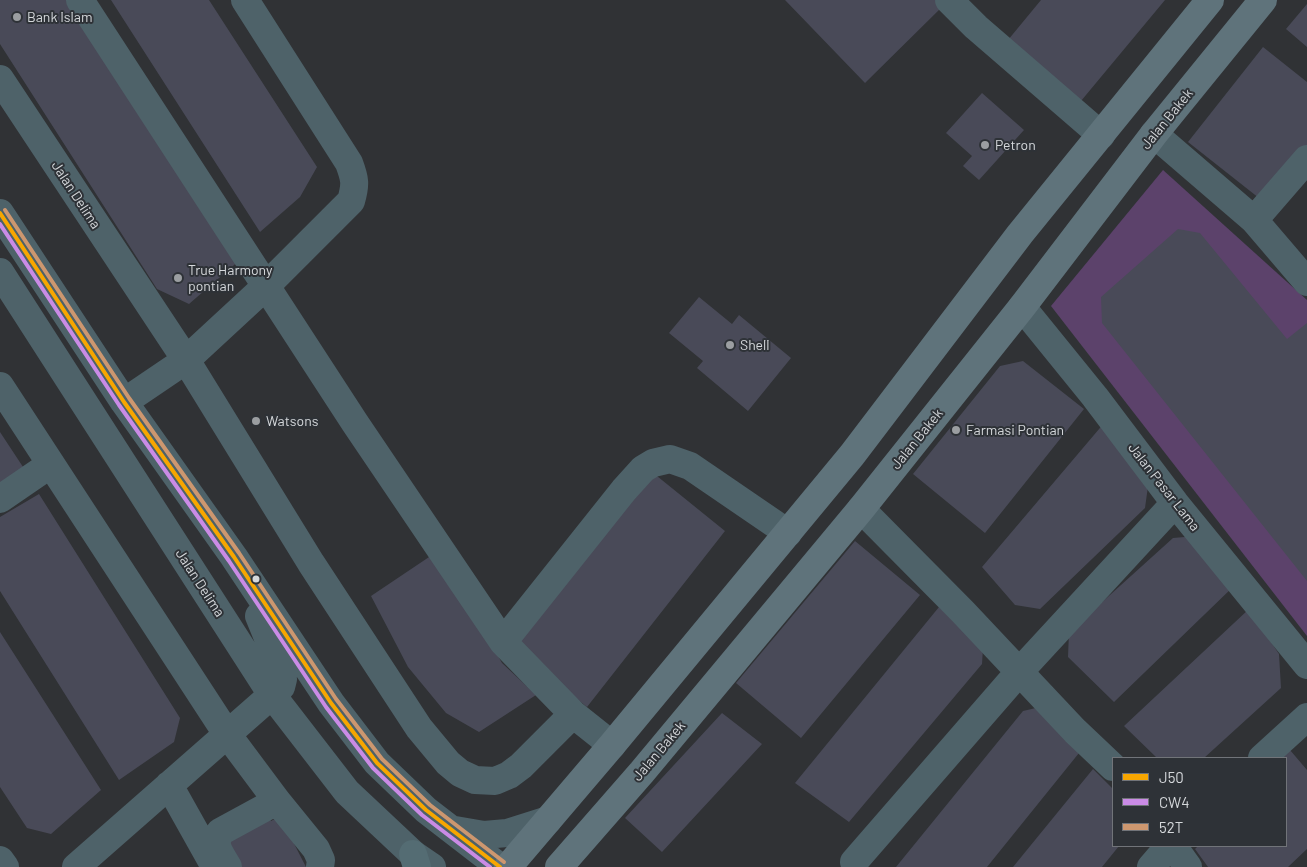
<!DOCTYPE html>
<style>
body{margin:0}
#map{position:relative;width:1307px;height:867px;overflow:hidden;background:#303235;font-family:Barlow,sans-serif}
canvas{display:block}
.legend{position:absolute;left:1112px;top:757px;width:175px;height:90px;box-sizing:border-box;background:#2e3237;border:1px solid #717479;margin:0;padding:6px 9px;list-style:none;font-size:15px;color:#d5d8db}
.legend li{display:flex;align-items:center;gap:10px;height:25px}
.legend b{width:25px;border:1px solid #717479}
</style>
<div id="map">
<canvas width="1307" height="867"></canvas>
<ul class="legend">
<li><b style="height:6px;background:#f7a600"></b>J50</li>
<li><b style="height:6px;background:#ca8be6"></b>CW4</li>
<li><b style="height:6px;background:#cd976f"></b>52T</li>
</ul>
</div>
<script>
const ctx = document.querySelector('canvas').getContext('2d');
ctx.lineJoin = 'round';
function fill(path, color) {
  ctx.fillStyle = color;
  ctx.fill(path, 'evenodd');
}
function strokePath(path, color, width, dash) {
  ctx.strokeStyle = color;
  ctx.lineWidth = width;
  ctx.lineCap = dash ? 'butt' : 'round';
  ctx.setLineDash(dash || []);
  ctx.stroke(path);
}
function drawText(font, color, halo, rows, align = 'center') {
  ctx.font = font + ' Barlow,sans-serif';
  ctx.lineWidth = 4;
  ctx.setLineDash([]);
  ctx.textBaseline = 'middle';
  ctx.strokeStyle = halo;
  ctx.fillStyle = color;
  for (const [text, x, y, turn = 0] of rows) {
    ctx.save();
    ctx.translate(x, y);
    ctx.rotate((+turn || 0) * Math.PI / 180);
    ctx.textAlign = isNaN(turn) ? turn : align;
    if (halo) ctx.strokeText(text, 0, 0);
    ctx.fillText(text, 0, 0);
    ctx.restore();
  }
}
fill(new Path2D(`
 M1163,170L1307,300V636L1051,306Z`), '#5c426b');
fill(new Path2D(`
 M0,0H73L241,259L189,304L157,289L0,44Z
 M111,0H209L317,167L300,197L260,232Z
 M785,0H935L942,7L865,83Z
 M1041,0H1165L1081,101L1008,40Z
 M1307,4V47L1286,29Z
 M1263,47L1307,82V148L1264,202L1188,142Z
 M982,93L1024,130L979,180L963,166L972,156L946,133Z
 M1178,229L1200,233L1287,339L1307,323V581L1102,323L1101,297Z
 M699,297L732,324L739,315L791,358L748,411L697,368L703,361L669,333Z
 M1023,361L1084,409L985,533L913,474L1000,366Z
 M1105,422L1149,479L1145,508L1040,609L1015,605L982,567Z
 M0,432L27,473L0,491Z
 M652,472L725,531L587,707L513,648Z
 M39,494L180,718L174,742L119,780L0,591V517Z
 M1196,536L1235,585L1114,702L1068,657L1069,632L1173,538Z
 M855,541L920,595L801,738L736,683Z
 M438,551L502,663L536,695L479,732L446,713L408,667L371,596Z
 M939,607L983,648L982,664L849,822L795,783Z
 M1249,609L1279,654L1281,688L1204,758H1157L1124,726Z
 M0,632L101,790L51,834L27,828L0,787Z
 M1040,707L1079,753L987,867H896L1023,711Z
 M722,713L762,744L662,852L625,818Z
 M1290,750L1307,770V849L1288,867H1208L1195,849L1198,846H1286V758H1282Z
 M1093,769L1113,789V846H1119L1102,867H1013Z
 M266,812L271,821L280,816L306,867H231L216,837Z`), '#494a58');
strokePath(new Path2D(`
 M80,0L355,423L503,642L573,714
 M949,0L976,27L1101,135
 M0,79L186,360L311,563L419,728L448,763L460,773L475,780L495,781L509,775L521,766L573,714L612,745
 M1154,134L1254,220L1307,282
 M0,213L124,402L234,557L331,703L377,763L426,810L500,867
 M1254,220L1307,159
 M0,272L272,695L347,792L413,854L432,867
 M1022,307L1095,397L1175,503L1307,665
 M0,386L227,734L277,801L316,849L321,860L320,867
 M124,402L186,360L266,286L351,201C356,184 355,179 349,163L245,0
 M0,499L51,464
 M861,509L963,612L1075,731L1113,767
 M503,642L624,490L643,469L653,463L670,459L690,466L788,533
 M1262,758L1307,717
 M169,785L215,867
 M455,830L484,835L507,833L548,820
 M1173,846L1188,867
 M0,860L5,867
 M854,862L1020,671L1175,503
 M76,867L281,687L283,679L279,665L259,616
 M228,867C221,854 212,846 220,832L277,801
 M1151,867L1169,846`), '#4e6269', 28);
strokePath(new Path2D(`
 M413,854L417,867`), '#546c73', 28);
strokePath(new Path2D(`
 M508,867L612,745L852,455L1020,234L1210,0
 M559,867L642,772L861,509L1022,307L1154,134L1263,0`), '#5f737b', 28);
strokePath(new Path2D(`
 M0,213L124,402L234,557L331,703L377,763L426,810L500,867`), '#f7a600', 4);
strokePath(new Path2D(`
 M0,224L119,405L229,561L326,707L373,768L422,815L490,867`), '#ca8be6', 4);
strokePath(new Path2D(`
 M5,210L129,398L239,553L336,699L382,759L430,805L504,862`), '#cd976f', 4);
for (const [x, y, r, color] of [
 [17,17,5,"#9b9ea1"],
 [985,145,5,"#9b9ea1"],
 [178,278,5,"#9b9ea1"],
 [730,345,5,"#9b9ea1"],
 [256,421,5,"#9b9ea1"],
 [956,430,5,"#9b9ea1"],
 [256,579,4.5,"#d5d8db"]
]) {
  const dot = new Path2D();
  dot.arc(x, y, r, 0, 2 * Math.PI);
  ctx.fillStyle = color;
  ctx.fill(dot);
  strokePath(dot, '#2e3237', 2);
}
drawText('14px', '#d5d8db', '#2e3237', [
 ["Bank Islam",27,17],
 ["Petron",995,145],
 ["True Harmony",188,270],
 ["pontian",188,286],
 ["Shell",740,345],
 ["Watsons",266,421],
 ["Farmasi Pontian",966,430]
], 'left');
drawText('14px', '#d5d8db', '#2e3237', [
 ["Jalan Bakek",1167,119,-51],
 ["Jalan Delima",76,195,57],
 ["Jalan Bakek",917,439,-51],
 ["Jalan Pasar Lama",1164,487,52],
 ["Jalan Delima",200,583,57],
 ["Jalan Bakek",659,751,-50]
]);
</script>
